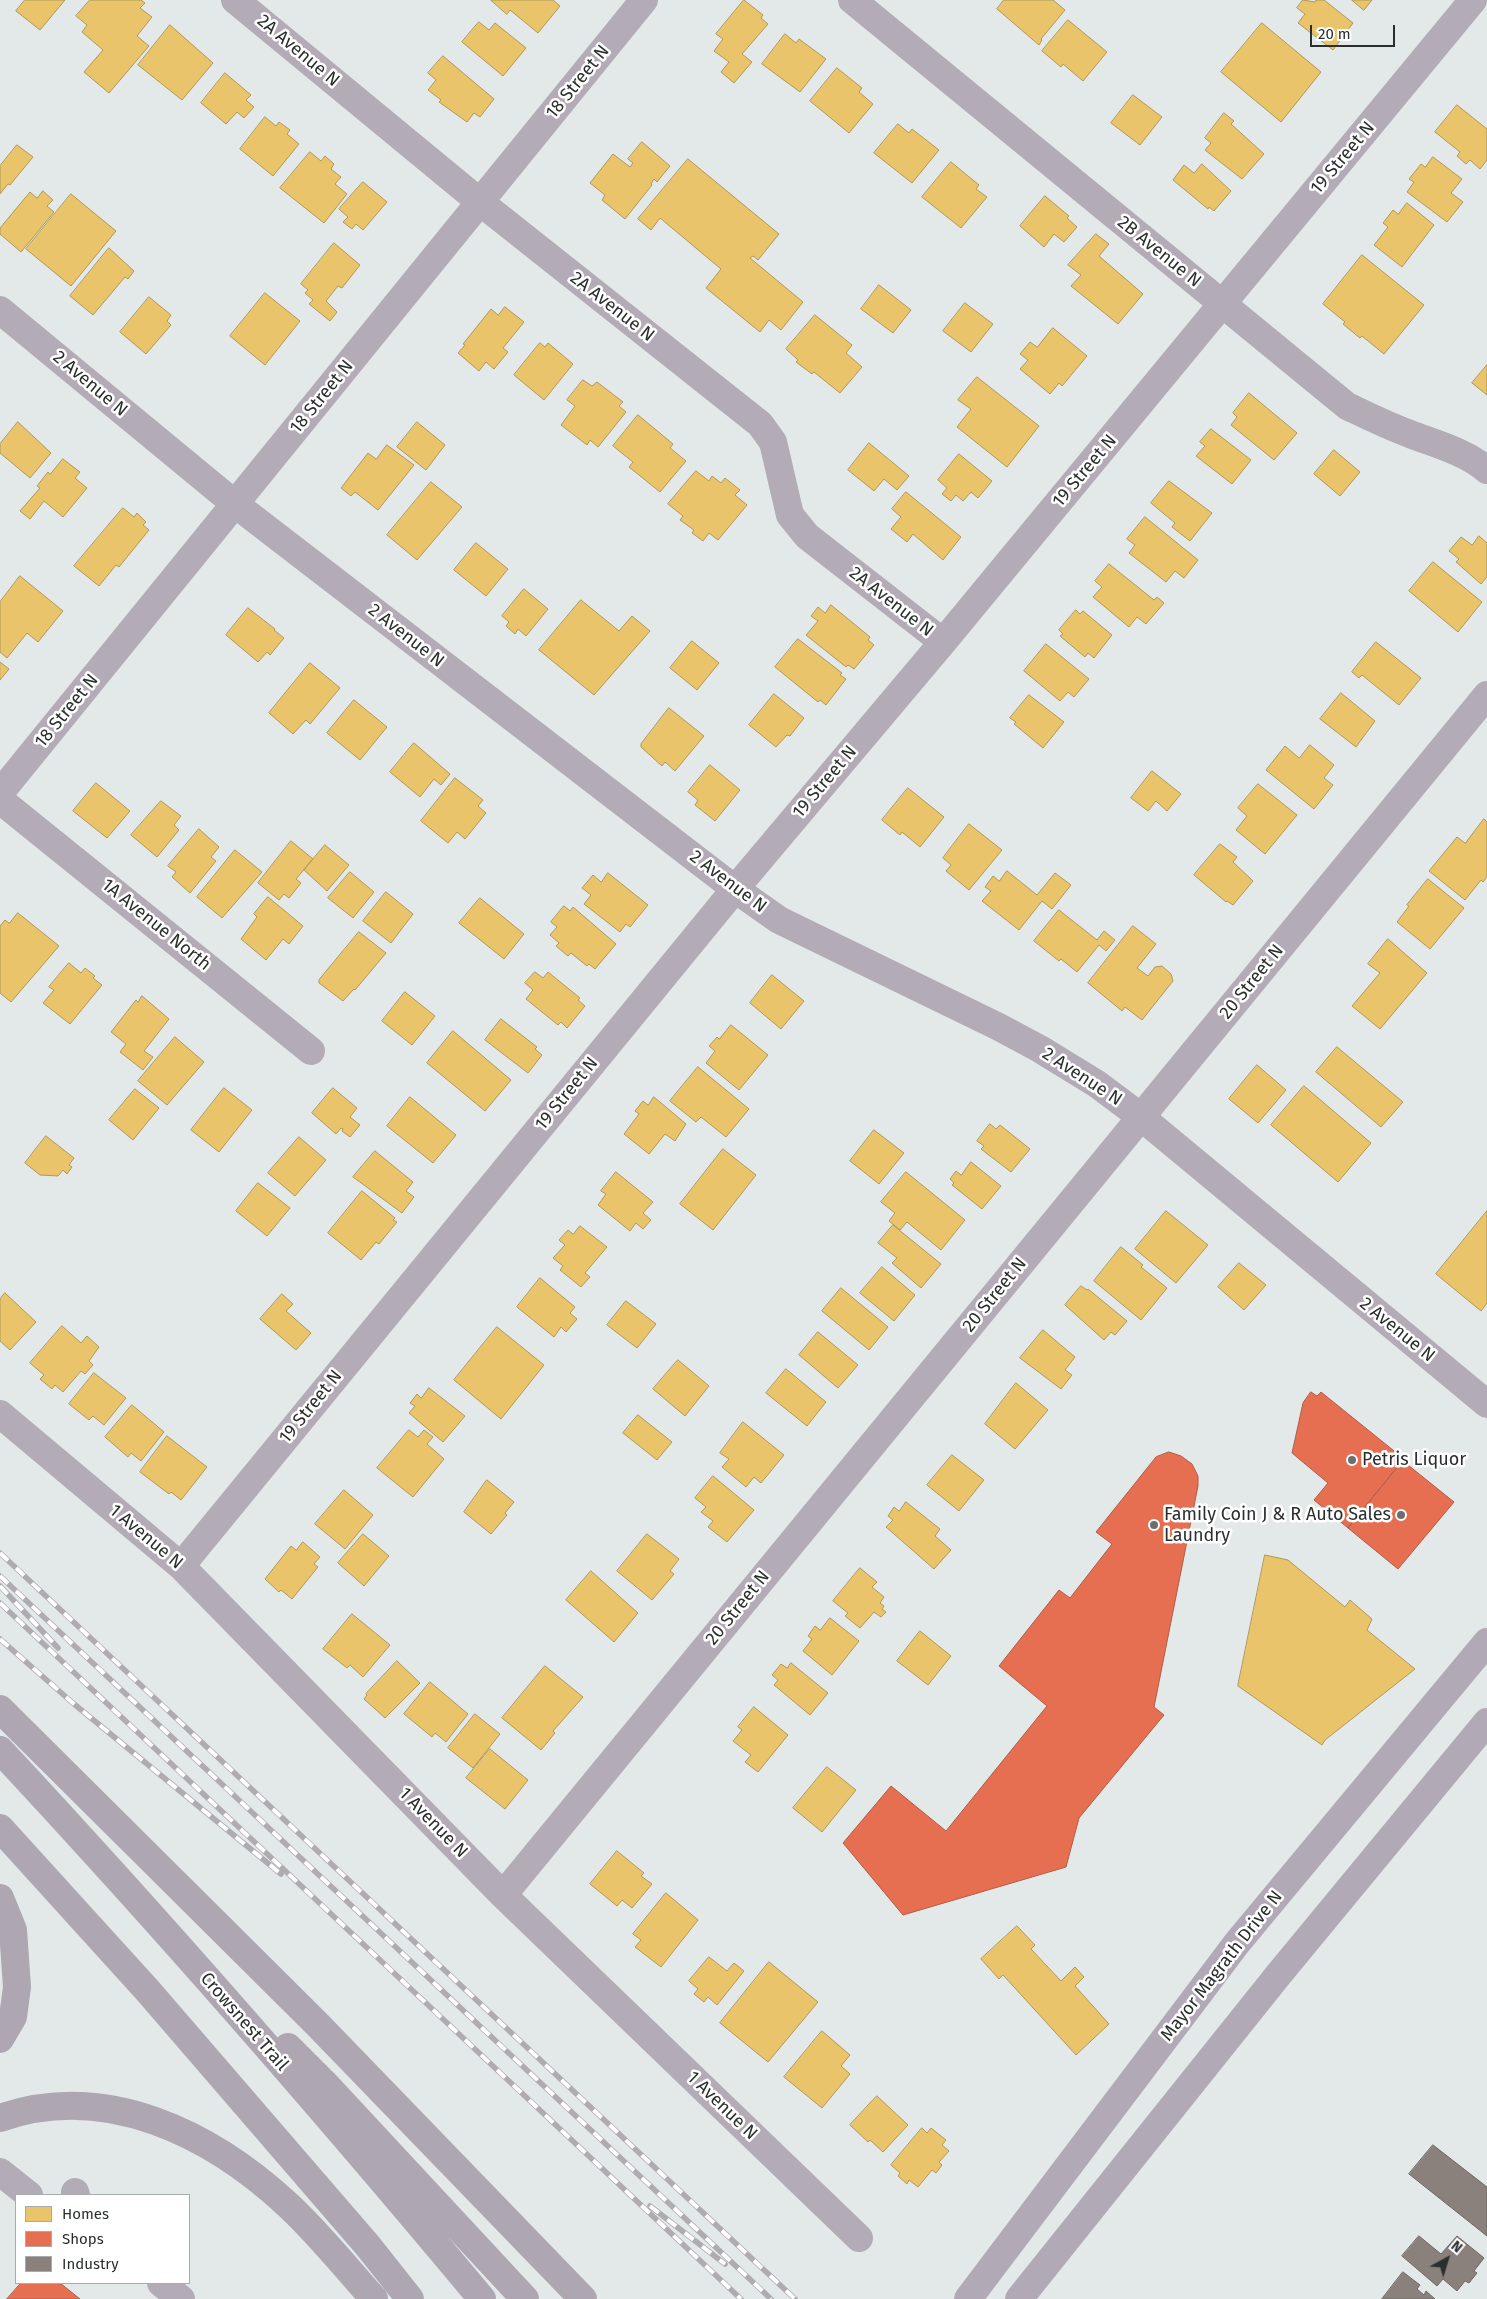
<!DOCTYPE html>
<style>
body{margin:0}
#map{position:relative;width:1487px;height:2299px;overflow:hidden;background:#e3e9e8;font-family:"Fira Sans",sans-serif}
canvas{display:block}
.legend{position:absolute;left:15px;top:2194px;width:175px;height:90px;box-sizing:border-box;background:#fff;border:1px solid #aaabab;margin:0;padding:6px 9px;list-style:none;font-size:15px;color:#2b2e2e}
.legend li{display:flex;align-items:center;gap:10px;height:25px}
.legend b{width:25px;border:1px solid #aaabab}
.north{position:absolute;left:1422px;top:2234px;width:50px;height:50px;-webkit-text-stroke:4px #fff;paint-order:stroke;rotate:39deg;font-size:14px;font-weight:700;line-height:20px;text-align:center;color:#2b2e2e}
.north::after{content:'';display:block;margin:auto;width:18px;height:22px;background:#2b2e2e;clip-path:polygon(50% 0,100% 100%,50% 72%,0 100%)}
.scale{position:absolute;left:1310px;top:25px;width:85px;height:22px;box-sizing:border-box;border:2px solid #2b2e2e;border-top:0;padding-left:6px;font-size:15px;line-height:18px;white-space:nowrap;color:#2b2e2e;-webkit-text-stroke:4px #fff;paint-order:stroke}
</style>
<div id="map">
<canvas width="1487" height="2299"></canvas>
<ul class="legend">
<li><b style="height:14px;background:#e9c46a"></b>Homes</li>
<li><b style="height:14px;background:#e76f51"></b>Shops</li>
<li><b style="height:14px;background:#8a817c"></b>Industry</li>
</ul>
<div class="north">N</div>
<div class="scale">20 m</div>
</div>
<script>
const ctx = document.querySelector('canvas').getContext('2d');
ctx.lineJoin = 'round';
function fill(path, color) {
  ctx.fillStyle = color;
  ctx.fill(path, 'evenodd');
}
function strokePath(path, color, width, dash) {
  ctx.strokeStyle = color;
  ctx.lineWidth = width;
  ctx.lineCap = dash ? 'butt' : 'round';
  ctx.setLineDash(dash || []);
  ctx.stroke(path);
}
function drawText(font, color, halo, rows, align = 'center') {
  ctx.font = font + ' "Fira Sans",sans-serif';
  ctx.lineWidth = 5;
  ctx.setLineDash([]);
  ctx.textBaseline = 'middle';
  ctx.strokeStyle = halo;
  ctx.fillStyle = color;
  for (const [text, x, y, turn = 0] of rows) {
    ctx.save();
    ctx.translate(x, y);
    ctx.rotate((+turn || 0) * Math.PI / 180);
    ctx.textAlign = isNaN(turn) ? turn : align;
    if (halo) ctx.strokeText(text, 0, 0);
    ctx.fillText(text, 0, 0);
    ctx.restore();
  }
}
const homes = new Path2D(`
 M25,0H65L40,30L16,11Z
 M90,0H141L145,3L140,8L152,17L137,36L149,46L109,93L84,72L103,50L82,32L87,25L76,16Z
 M491,0H553L560,6L538,33L510,10L507,14Z
 M744,0L763,15L761,18L768,24L742,54L752,62L734,83L721,72L729,62L714,51L723,39L716,34Z
 M1004,0H1053L1065,10L1041,39L1042,40L1039,45L997,9Z
 M1303,0L1315,2L1316,0H1324L1353,23L1333,50L1298,23L1305,14L1297,8Z
 M1352,0H1372L1364,10Z
 M1068,20L1107,52L1083,81L1063,64L1061,67L1042,51Z
 M479,22L489,30L495,23L526,48L503,76L462,42Z
 M1262,23L1321,72L1281,122L1221,72Z
 M170,25L213,63L182,100L138,65Z
 M785,34L796,43L799,39L826,59L800,92L762,64Z
 M443,56L494,99L480,117L474,113L467,122L439,102L441,100L428,90L436,80L428,73Z
 M837,68L862,88L859,92L873,104L849,133L810,101Z
 M225,73L251,95L246,100L254,107L244,118L237,112L226,124L201,103Z
 M1133,95L1162,117L1140,145L1111,123Z
 M1457,105L1487,129V160L1480,169L1470,160L1466,164L1457,156L1460,152L1435,132Z
 M1224,113L1234,121L1231,124L1264,154L1242,179L1205,150L1211,143L1205,138Z
 M265,117L276,126L279,122L290,130L287,134L299,144L273,176L240,149Z
 M898,124L909,133L912,129L939,150L912,183L874,153Z
 M642,142L670,166L657,182L654,179L651,184L652,185L625,219L602,200L605,195L590,183L613,154L630,167L633,163L628,159Z
 M17,145L33,157L10,185L8,184L0,194V166Z
 M310,152L321,161L325,156L334,164L331,169L341,177L335,184L347,194L324,223L280,188Z
 M1433,157L1462,179L1451,193L1463,202L1447,222L1407,192L1414,182L1409,179L1421,164L1425,167Z
 M688,159L779,234L758,260L753,256L750,258L803,302L781,330L769,320L760,332L706,288L721,269L660,218L651,230L638,219Z
 M951,162L979,185L976,189L987,197L961,228L922,197Z
 M1202,164L1231,191L1214,211L1209,207L1208,209L1173,180L1184,165L1194,173Z
 M363,182L387,202L363,230L356,224L352,229L343,222L348,217L339,209Z
 M43,191L53,200L47,206L54,212L21,252L0,234V228L30,192L37,198Z
 M71,194L116,231L71,286L26,249Z
 M1045,196L1069,216L1067,218L1077,227L1064,242L1054,234L1044,247L1020,226Z
 M1407,203L1434,225L1402,267L1374,245L1388,227L1383,223L1393,210L1398,214Z
 M1096,234L1109,244L1099,256L1143,294L1118,324L1071,286L1081,275L1068,265Z
 M334,243L360,265L342,288L338,286L326,301L337,312L330,321L309,304L313,300L305,293L308,290L301,284Z
 M109,248L134,271L128,279L125,277L93,315L70,296Z
 M1362,255L1424,305L1384,354L1362,336L1360,338L1343,324L1345,322L1323,304Z
 M879,285L911,310L893,333L861,309Z
 M265,293L300,321L265,365L230,336Z
 M149,297L171,315L167,321L171,325L146,354L120,332Z
 M965,303L993,324L971,352L943,331Z
 M505,307L524,322L503,348L508,352L494,369L486,362L479,371L458,353L465,345L463,344L491,309L498,315Z
 M815,315L852,345L846,353L862,367L840,393L814,372L812,374L796,362L798,360L786,349Z
 M1053,328L1087,356L1062,386L1059,383L1050,394L1020,369L1028,360L1020,354L1030,342L1037,347Z
 M540,343L545,347L548,343L573,364L544,400L514,375Z
 M1487,365V395L1472,383Z
 M977,377L1039,426L1007,467L957,427L971,409L958,400Z
 M583,380L592,386L597,382L623,402L619,406L626,412L598,447L590,440L587,445L561,425L575,406L567,400Z
 M1249,393L1297,433L1274,460L1231,425L1237,417L1233,413Z
 M638,415L673,444L670,448L686,461L660,492L629,467L633,462L613,446Z
 M18,422L51,453L30,478L0,453V444Z
 M417,422L445,445L426,470L397,447Z
 M1211,429L1251,460L1232,484L1196,456L1205,446L1200,442Z
 M869,443L909,476L897,490L884,479L874,491L848,470Z
 M387,445L414,465L378,510L355,492L351,496L341,488L368,453L376,459Z
 M1334,450L1360,472L1340,496L1314,474Z
 M959,454L992,481L978,498L971,492L963,501L956,495L951,501L942,494L947,488L938,480Z
 M63,459L80,472L75,478L87,488L63,517L44,501L30,519L20,511L40,488L37,486L48,472L50,474Z
 M696,471L709,481L712,476L721,483L725,478L740,490L735,495L747,505L718,540L709,533L703,541L692,533L694,530L680,520L683,516L668,504Z
 M1169,481L1212,513L1190,541L1172,527L1175,523L1151,503Z
 M431,482L462,507L417,560L387,535Z
 M906,492L961,537L943,560L913,534L907,542L891,529L901,517L892,509Z
 M123,508L134,517L137,513L146,522L143,525L149,530L119,567L116,565L99,586L74,566Z
 M1145,517L1198,560L1184,578L1175,571L1166,582L1129,553L1135,545L1127,539Z
 M1479,536L1487,543V577L1481,584L1456,562L1459,559L1449,551L1461,537L1472,545Z
 M476,543L508,569L486,596L454,570Z
 M1433,562L1482,602L1458,632L1409,591Z
 M1109,564L1154,600L1157,597L1164,603L1146,624L1137,617L1129,627L1093,597L1102,587L1095,581Z
 M20,576L63,611L38,642L27,633L7,658L0,652V602Z
 M524,589L548,609L526,636L518,629L515,634L506,626L509,622L502,616Z
 M581,600L619,631L632,616L650,631L594,695L539,650Z
 M831,605L870,637L868,640L874,645L854,669L848,665L846,667L806,635L818,621L811,616L818,607L825,613Z
 M248,608L275,629L274,630L284,638L270,655L267,652L258,662L226,635Z
 M1076,610L1080,614L1083,611L1112,635L1094,658L1088,653L1085,657L1060,636L1063,634L1059,630Z
 M798,639L842,673L840,675L846,679L826,705L820,700L818,702L775,667Z
 M692,641L719,663L697,690L670,668Z
 M1376,642L1421,678L1399,705L1362,675L1359,678L1352,672Z
 M1046,644L1089,679L1074,697L1068,692L1060,701L1024,671Z
 M0,662L9,669L0,680Z
 M310,663L340,688L310,724L306,720L293,734L269,713Z
 M1341,693L1375,721L1356,747L1320,719Z
 M774,694L804,718L790,736L787,735L776,747L749,725Z
 M1029,695L1064,722L1043,748L1014,724L1016,722L1010,718Z
 M354,700L387,727L360,760L327,733Z
 M669,708L704,736L675,771L665,762L662,766L641,747V744Z
 M414,743L450,774L441,785L434,779L420,797L390,772Z
 M1310,745L1334,765L1324,778L1333,785L1314,809L1266,770L1285,746L1299,758Z
 M710,765L740,790L715,821L695,805L698,800L688,792Z
 M1152,771L1181,794L1167,811L1156,801L1148,811L1131,798Z
 M455,778L483,800L478,806L486,813L465,839L457,832L448,843L421,821Z
 M96,783L130,811L107,838L73,811Z
 M1258,784L1297,815L1265,854L1236,830L1247,816L1238,808Z
 M908,788L944,817L920,847L902,832L900,835L882,820Z
 M161,801L181,816L174,825L179,830L157,857L131,835Z
 M1484,819L1487,822V877L1483,882L1481,880L1465,900L1429,871L1457,837L1465,843Z
 M969,824L1002,850L969,890L946,871L951,865L943,858Z
 M199,829L219,847L211,857L216,861L190,893L172,877L176,872L168,866Z
 M291,841L313,859L296,879L301,883L289,898L284,894L279,900L258,883Z
 M1220,844L1237,857L1233,862L1253,881L1233,905L1227,901L1226,902L1194,875Z
 M325,845L349,865L327,891L304,870Z
 M235,850L262,872L222,918L197,897Z
 M1007,871L1037,895L1055,873L1071,885L1052,909L1042,901L1019,930L982,901L991,891L985,887L993,876L999,881Z
 M350,872L374,892L353,918L328,898Z
 M608,873L648,905L630,927L626,924L620,932L584,904L591,895L582,888L593,875L601,882Z
 M1428,879L1464,908L1430,949L1397,922L1409,906L1407,905Z
 M386,892L413,914L391,943L363,921Z
 M268,897L303,926L289,944L283,939L266,960L241,939L257,917L254,914Z
 M480,898L524,934L504,959L459,923Z
 M564,906L570,911L573,907L616,944L595,969L589,964L587,966L571,953L568,956L556,946L559,943L550,935L557,927L551,922Z
 M1059,910L1097,940L1104,931L1115,940L1106,951L1099,945L1077,972L1061,959L1059,961L1034,941Z
 M18,913L59,946L11,1002L0,993V926L5,920L9,923Z
 M1133,926L1156,944L1137,968L1148,976L1155,967L1162,966L1171,974L1173,981L1142,1020L1125,1007L1122,1011L1088,983Z
 M359,932L386,953L355,990L354,989L343,1001L319,983V980Z
 M1388,939L1427,973L1380,1029L1352,1006L1380,973L1368,964Z
 M69,963L81,973L85,968L95,976L93,978L102,985L70,1024L43,1003L54,990L49,987Z
 M535,972L543,978L548,972L580,998L578,1000L585,1006L567,1028L561,1022L558,1025L526,999L533,990L525,983Z
 M772,975L804,1001L781,1029L750,1003Z
 M405,992L435,1016L412,1045L382,1021Z
 M142,996L169,1019L144,1051L153,1057L143,1070L120,1052L126,1044L111,1032L136,1000L138,1002Z
 M501,1019L537,1047L535,1049L542,1055L528,1073L485,1040Z
 M731,1025L768,1055L739,1090L706,1063L715,1051L709,1046L717,1037L719,1039Z
 M453,1031L511,1080L485,1111L427,1063Z
 M175,1037L204,1062L167,1105L138,1081Z
 M1337,1047L1403,1102L1381,1127L1316,1072Z
 M1257,1065L1286,1090L1258,1123L1229,1099Z
 M698,1067L749,1109L726,1137L701,1117L696,1122L670,1101Z
 M1304,1086L1371,1143L1338,1182L1271,1125Z
 M224,1088L252,1110L219,1152L191,1130Z
 M333,1088L357,1108L350,1117L360,1125L350,1137L342,1131L343,1129L341,1128L336,1134L312,1113Z
 M135,1089L159,1108L133,1140L109,1120Z
 M410,1097L456,1135L433,1163L387,1126Z
 M654,1097L686,1124L675,1141L665,1134L649,1154L624,1134L639,1114L635,1111L643,1101L648,1105Z
 M990,1124L996,1129L1000,1125L1030,1149L1011,1172L981,1149L984,1146L977,1141Z
 M874,1130L904,1153L879,1184L850,1161Z
 M46,1136L74,1158L69,1165L72,1167L67,1174L63,1170L58,1176L40,1175L25,1163Z
 M299,1137L326,1160L295,1196L268,1173Z
 M723,1149L756,1175L713,1230L680,1204Z
 M375,1151L413,1182L406,1191L414,1197L402,1213L353,1177Z
 M971,1162L1001,1186L982,1209L952,1185L954,1183L950,1179L956,1171L961,1175Z
 M616,1172L653,1202L643,1213L651,1220L643,1229L636,1223L630,1231L598,1205L606,1194L601,1191Z
 M906,1172L965,1220L941,1250L907,1222L900,1230L889,1221L895,1213L881,1202Z
 M258,1183L290,1208L267,1236L236,1211Z
 M362,1191L395,1218L393,1220L397,1222L379,1244L376,1242L361,1260L328,1233Z
 M1166,1211L1208,1245L1176,1283L1135,1249Z
 M1487,1211V1303L1481,1311L1436,1274Z
 M893,1225L941,1264L921,1288L892,1263L897,1258L878,1243Z
 M580,1226L607,1247L585,1273L590,1277L581,1287L560,1270L563,1266L553,1258L565,1245L559,1240L568,1230L573,1234Z
 M1121,1247L1143,1265L1141,1267L1167,1288L1141,1320L1094,1281Z
 M1239,1263L1266,1285L1244,1310L1218,1287Z
 M882,1267L915,1295L894,1321L860,1293Z
 M540,1278L575,1307L570,1313L577,1319L566,1332L561,1327L554,1337L517,1307Z
 M1081,1286L1087,1290L1088,1289L1127,1321L1115,1335L1111,1332L1104,1340L1065,1305Z
 M841,1288L888,1327L869,1350L822,1311Z
 M5,1293L36,1322L10,1350L0,1341V1299Z
 M282,1294L293,1304L286,1311L311,1333L296,1350L260,1319Z
 M626,1301L656,1324L637,1348L607,1325Z
 M62,1326L81,1343L87,1336L99,1347L89,1361L93,1365L85,1374L81,1371L63,1392L55,1385L52,1389L40,1379L44,1375L30,1363Z
 M497,1327L544,1365L501,1419L454,1380Z
 M1043,1330L1075,1357L1065,1370L1072,1375L1061,1389L1020,1358Z
 M818,1332L858,1365L838,1388L799,1355Z
 M678,1360L709,1386L685,1416L653,1389Z
 M786,1369L826,1402L807,1426L766,1393Z
 M94,1373L126,1398L104,1425L93,1416L89,1420L69,1404Z
 M1016,1383L1048,1410L1015,1449L985,1424Z
 M429,1388L465,1416L443,1442L409,1413L415,1406L410,1403L417,1394L421,1398Z
 M132,1405L164,1432L141,1461L131,1453L128,1457L105,1437Z
 M638,1415L672,1442L657,1460L623,1433Z
 M743,1422L784,1455L761,1483L754,1477L746,1487L722,1467L729,1459L720,1453Z
 M409,1430L418,1437L424,1430L433,1437L427,1444L444,1459L413,1497L377,1468Z
 M167,1436L207,1467L181,1500L171,1492L169,1494L140,1472Z
 M952,1455L984,1480L959,1511L927,1485Z
 M713,1476L754,1510L727,1542L708,1527L713,1521L701,1512L706,1507L695,1498Z
 M487,1480L514,1502L505,1513L507,1515L491,1534L464,1512Z
 M344,1490L373,1515L345,1549L315,1524Z
 M906,1502L940,1529L935,1536L951,1550L934,1569L886,1527L893,1520L888,1516L894,1507L899,1511Z
 M363,1534L389,1556L364,1586L338,1563Z
 M647,1534L679,1559L670,1571L674,1574L652,1600L617,1571Z
 M303,1542L320,1557L314,1564L318,1567L292,1599L281,1590L279,1592L265,1579L291,1546L296,1550Z
 M1265,1555L1288,1560L1345,1607L1350,1600L1372,1619L1367,1630L1415,1669L1325,1740L1322,1745L1238,1686Z
 M860,1568L877,1582L872,1587L884,1597L880,1603L884,1606L882,1609L886,1612L881,1617L874,1612L860,1628L845,1616L848,1613L833,1601Z
 M591,1571L638,1613L614,1642L566,1600Z
 M352,1614L390,1645L363,1677L350,1665L347,1668L323,1649Z
 M830,1618L859,1641L832,1675L803,1651L812,1639L808,1636L815,1626L820,1630Z
 M920,1631L951,1656L928,1685L897,1661Z
 M397,1661L420,1683L385,1718L364,1699L367,1695L366,1694Z
 M791,1663L828,1693L810,1715L774,1685L778,1680L772,1675L781,1664L787,1668Z
 M545,1666L583,1697L553,1731L555,1733L541,1750L502,1718Z
 M430,1682L468,1714L446,1742L435,1733L432,1737L404,1714Z
 M754,1707L788,1735L758,1772L745,1762L751,1755L733,1741L742,1730L738,1727Z
 M475,1714L500,1734L473,1768L448,1748Z
 M490,1749L528,1780L505,1809L466,1778Z
 M827,1767L856,1790L822,1832L793,1808Z
 M617,1851L644,1873L641,1876L652,1884L632,1908L622,1900L617,1906L590,1884Z
 M666,1893L698,1920L661,1967L635,1947L641,1940L633,1934Z
 M1017,1926L1035,1945L1031,1949L1061,1981L1075,1967L1084,1977L1075,1986L1109,2024L1076,2055L1003,1975L999,1979L981,1959Z
 M709,1957L727,1971L734,1963L744,1971L717,2005L708,1997L704,2002L694,1994L698,1989L689,1981Z
 M769,1962L818,2002L768,2062L720,2023Z
 M822,2031L850,2055L841,2066L850,2074L822,2108L784,2077Z
 M877,2096L908,2125L883,2152L870,2140L868,2142L850,2125Z
 M922,2128L927,2133L931,2128L946,2140L942,2145L949,2151L939,2162L942,2165L936,2173L932,2170L918,2187L909,2180L907,2184L898,2176L900,2173L891,2165Z`);
fill(homes, '#e9c46a');
strokePath(homes, '#b09758', 1);
const shops = new Path2D(`
 M1311,1392L1317,1396L1321,1392L1404,1459L1348,1528L1314,1500L1328,1483L1292,1453L1303,1403Z
 M1169,1452L1181,1456L1192,1464L1198,1476V1486L1154,1707L1164,1715L1079,1818L1066,1867L903,1915L843,1843L891,1786L946,1831L1047,1706L999,1666L1059,1590L1070,1598L1112,1544L1096,1532L1156,1457Z
 M1403,1461L1454,1502L1398,1569L1348,1528Z
 M21,2283H60L80,2299H7Z`);
fill(shops, '#e76f51');
strokePath(shops, '#af5c46', 1);
const industry = new Path2D(`
 M1433,2145L1487,2187V2236L1409,2174Z
 M1419,2236L1441,2254L1457,2236L1484,2258L1474,2271L1477,2273L1469,2283L1465,2281L1457,2291L1443,2279L1437,2286L1402,2256Z
 M1403,2272L1420,2285L1417,2289L1424,2295L1426,2291L1435,2299H1382Z`);
fill(industry, '#8a817c');
strokePath(industry, '#6e6865', 1);
strokePath(new Path2D(`
 M235,0L480,202L760,424L773,442L790,515L807,536L943,642
 M852,0L1347,406C1368,416 1388,426 1410,434C1436,444 1466,452 1487,470
 M0,310L235,504L735,889L779,920L999,1027L1040,1049L1097,1084L1141,1117L1487,1404
 M0,793L644,0
 M0,800L311,1051
 M0,1414L181,1566L503,1895L859,2238
 M181,1566L735,889L943,642L1473,0
 M503,1895L1487,695
 M75,2192L76,2195
 M161,2283L181,2299`), '#b3abb6', 28);
strokePath(new Path2D(`
 M0,2172L29,2195`), '#b3abb6', 28);
strokePath(new Path2D(`
 M968,2299L1237,1943L1487,1642
 M1019,2299L1279,1974L1487,1722`), '#b1a9b5', 28);
strokePath(new Path2D(`
 M0,1709L318,2025L583,2299
 M0,1750C166,1928 326,2112 482,2299
 M0,1828L148,1991L368,2246L410,2299
 M0,1898L13,1930L17,1987L13,2017L0,2039
 M288,2047L328,2087L525,2299
 M0,2118C106,2081 212,2134 289,2206C320,2235 346,2268 374,2299`), '#aea7b2', 28);
const rail = new Path2D(`
 M0,1553L795,2299
 M0,1576L771,2299
 M0,1586L58,1648
 M0,1603L741,2299
 M0,1639L74,1704L281,1874
 M650,2206L725,2264`);
strokePath(rail, '#aeacb1', 5.5);
strokePath(rail, '#fff', 4, [11]);
for (const [x, y, r, color] of [
 [1352,1460,5,"#6b6f6f"],
 [1401,1515,5,"#6b6f6f"],
 [1154,1525,5,"#6b6f6f"]
]) {
  const dot = new Path2D();
  dot.arc(x, y, r, 0, 2 * Math.PI);
  ctx.fillStyle = color;
  ctx.fill(dot);
  strokePath(dot, '#fff', 2);
}
drawText('18px', '#2b2e2e', '#fff', [
 ["2A Avenue N",298,51,40],
 ["18 Street N",578,82,-51],
 ["19 Street N",1343,158,-50],
 ["2B Avenue N",1159,252,39],
 ["2A Avenue N",612,307,38],
 ["2 Avenue N",90,384,40],
 ["18 Street N",322,397,-51],
 ["19 Street N",1085,471,-50],
 ["2A Avenue N",891,602,38],
 ["2 Avenue N",406,636,38],
 ["18 Street N",67,711,-51],
 ["19 Street N",825,782,-50],
 ["2 Avenue N",728,882,37],
 ["1A Avenue North",156,925,39],
 ["20 Street N",1252,982,-51],
 ["2 Avenue N",1082,1077,33],
 ["19 Street N",567,1094,-51],
 ["20 Street N",995,1295,-51],
 ["2 Avenue N",1397,1330,39],
 ["19 Street N",311,1407,-51],
 ["1 Avenue N",146,1537,40],
 ["20 Street N",738,1608,-51],
 ["1 Avenue N",433,1823,46],
 ["Mayor Magrath Drive N",1222,1966,-52],
 ["Crowsnest Trail",244,2022,49],
 ["1 Avenue N",722,2106,44]
]);
drawText('18px', '#2b2e2e', '#fff', [
 ["Petris Liquor",1362,1460],
 ["Family Coin",1164,1515],
 ["Laundry",1164,1536],
 ["J & R Auto Sales",1391,1515,"right"]
], 'left');
</script>
